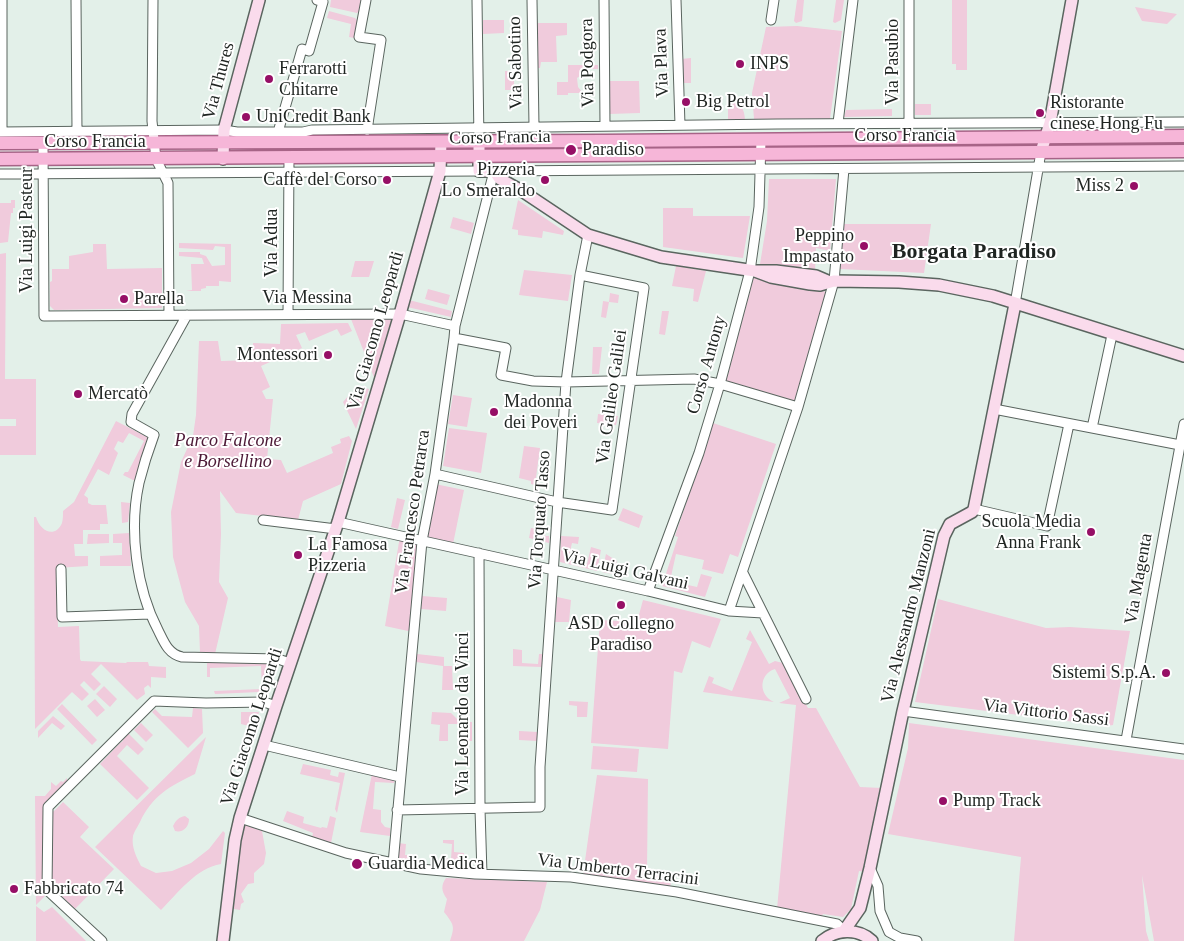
<!DOCTYPE html>
<meta charset="utf-8">
<style>
body{margin:0}
canvas{display:block;background:#e3f0e9}
</style>
<canvas width="1184" height="941"></canvas>
<script>
const ctx = document.querySelector('canvas').getContext('2d');
ctx.lineJoin = 'round';
function fill(path, color) {
  ctx.fillStyle = color;
  ctx.fill(path, 'evenodd');
}
function strokePath(path, color, width, dash) {
  ctx.strokeStyle = color;
  ctx.lineWidth = width;
  ctx.lineCap = dash ? 'butt' : 'round';
  ctx.setLineDash(dash || []);
  ctx.stroke(path);
}
function drawText(font, color, halo, rows, align = 'center') {
  ctx.font = font + ' "Times New Roman",serif';
  ctx.lineWidth = 4;
  ctx.setLineDash([]);
  ctx.textBaseline = 'middle';
  ctx.strokeStyle = halo;
  ctx.fillStyle = color;
  for (const [text, x, y, turn = 0] of rows) {
    ctx.save();
    ctx.translate(x, y);
    ctx.rotate((+turn || 0) * Math.PI / 180);
    ctx.textAlign = isNaN(turn) ? turn : align;
    if (halo) ctx.strokeText(text, 0, 0);
    ctx.fillText(text, 0, 0);
    ctx.restore();
  }
}
fill(new Path2D(`
 M331,0H362L360,11L357,13L330,7Z
 M797,0H804L802,21L796,23L794,21Z
 M836,0H844L841,20L835,23L833,22Z
 M952,0H967V70H956V64H952Z
 M1135,7L1177,14L1167,24L1142,21Z
 M329,11L355,18L358,21L354,38L349,37L351,24L327,18Z
 M483,20H504V33L483,34Z
 M537,23H567V35L556,36L557,62H541L540,68H537Z
 M797,26L842,31L830,119H754L752,93L766,27Z
 M691,58V83H681V64L683,63V60L681,59Z
 M568,65H598V69H580V76L577,78L578,87L583,93H568V95H557V82H568Z
 M505,71H514V90H505Z
 M609,81H639L640,113L609,114Z
 M728,100C740,101 745,109 745,121H728Z
 M915,104H931V115H915Z
 M892,109V116L844,117L846,110Z
 M769,179H836L830,251L816,248L815,271L760,264L767,221Z
 M11,200H15V208H13V213H11L8,242L0,243V203H11Z
 M518,200L564,231L563,235L543,231L542,238L518,235V230L512,229Z
 M663,208H693V216H750L743,258L663,247Z
 M453,217L474,223L471,234L450,228Z
 M843,224H931L924,273L840,269Z
 M179,243L231,244V282L219,281V286H206V288L201,289V291H186L192,290L191,264H204L202,258L179,256V252H200V254L206,256L212,266L225,265V247L215,246L213,250L179,248Z
 M93,244H106L107,269L162,268V308L54,310L50,306V282L52,281V269H69V256L93,252Z
 M6,253L5,379H36V455H0V426H16V419H0V254Z
 M355,261H374L369,277H351Z
 M676,266L706,271L698,302L693,301L694,289L672,286Z
 M524,270L572,275L568,301L519,295Z
 M754,276L827,292L796,402L726,381Z
 M428,289L450,295L447,305L425,299Z
 M610,293L619,295L618,303L609,302L606,318L601,317L603,301L609,302Z
 M409,300L452,311L451,317L407,307Z
 M662,311H669L665,335L659,334Z
 M349,314H400L375,380Z
 M348,323L352,331L341,336L337,329L309,341L305,332L296,335L302,348L261,366L270,387L262,391L266,399H273L267,459L281,460L287,473L333,453L331,447L341,443L340,439L349,436L352,441L341,484L303,501L298,520L236,513L220,491L221,534L219,582L228,598L215,654L200,653L199,626L185,602L173,557L171,512L181,462L193,436L196,415L199,341H218L221,361L253,360V343L280,344L281,324Z
 M593,347H602L599,374H592Z
 M365,388L369,389L356,429L343,402L349,395Z
 M453,395L472,398L467,427L448,424Z
 M598,414L618,416L616,425L597,423Z
 M116,421L149,438L140,461L135,481L123,475L125,472H128L144,441L129,433L123,443L118,441L114,449L118,453L109,475L98,469L84,495L88,498V503L92,505H106L108,524H100V530H83V544H74L75,556H88V566L56,568L58,627L79,626L80,659L81,661L126,663L127,662H148L149,666L166,667V678L151,677V688L148,685L144,688L145,694L137,700L101,664L91,674L101,684L94,691L84,681L80,685L89,694L82,701L72,692L35,729L34,517H36C40,531 55,539 62,523C63,519 63,515 63,511L74,502Z
 M713,423L776,444L738,557L730,554L723,574L702,569L704,560L676,554L670,581L697,587L701,574L712,577L705,597L662,586L678,537L675,536Z
 M449,428L487,433L481,473L443,466Z
 M524,446L540,448L535,485L531,484V481L519,478Z
 M435,484L464,490L453,544L426,537Z
 M397,498L405,500L398,529L391,527Z
 M121,502L130,503L128,522L122,523Z
 M623,508L643,516L639,528L618,520Z
 M531,528L546,531L545,536H549V543L529,538Z
 M129,533L131,566H100V556L122,555V543H113V534Z
 M88,534H109V543L87,544Z
 M400,536L422,541L414,626L408,631L385,626Z
 M561,536L579,537L578,544L572,543L568,560L587,564L591,547L601,550L597,571L560,562Z
 M606,554L617,561L612,574L602,572Z
 M422,596L447,598L446,611L421,609Z
 M557,597L571,600L569,622H555Z
 M938,599L1046,628L1070,627L1130,631L1113,725L1107,726L915,702Z
 M643,600L721,619L710,648L692,641L682,673L674,671L668,749L591,743L600,620L637,622Z
 M750,630L769,664L775,661L783,663L808,708H816L860,787L882,788L864,872L859,871L851,909L843,917L823,914L821,917L777,909L796,705L779,703L790,698L775,669C759,674 758,695 774,702L703,692L709,676L714,678L712,683L732,691L752,642L746,639Z
 M513,649L522,650V663L538,664L539,654H542V667L513,666Z
 M417,654L444,657V666H452L453,690H442L443,666L416,662Z
 M207,662L276,663L264,698H260L259,692L215,694L214,691L262,689L261,666L210,668V677H207Z
 M104,686L117,699L110,707L96,694Z
 M95,699L105,710L97,717L87,706Z
 M569,701L588,702L587,717H577V706L569,705Z
 M62,704L97,740L92,745L57,709Z
 M193,708L202,709L203,733L188,748L152,712L155,709L162,716L192,717Z
 M241,712H259L256,722L251,720L249,726L241,724Z
 M432,712L451,713L459,721L472,722V741H469V724H448V741H439L440,725L431,724Z
 M53,716L65,726L61,730L52,723L38,738V731Z
 M141,723L153,735L146,742L134,730Z
 M909,723L1184,760V941H1154L1142,875L1146,931L1149,941H1014L1021,857L888,834L908,748Z
 M519,731L538,732L537,741L519,740Z
 M128,733L144,749L138,755L127,745L117,756L149,788L137,800L100,764L120,743L123,741L122,738Z
 M206,737L195,774C170,786 152,796 140,822C138,826 134,832 133,836C131,847 137,858 141,866L156,873L172,871L191,863L209,849L223,831L225,833L221,864C196,868 178,893 161,910L95,847Z
 M593,746L639,749L637,772L591,769Z
 M303,764L331,770L330,775L338,777L339,772L345,773L337,813L335,809L340,783L300,774Z
 M372,774L395,779L394,783L375,782L373,809L381,810V822L385,827L390,828V836L360,832Z
 M597,775L648,779L647,871L670,877L672,879L670,887L583,875Z
 M67,778V781L43,805V891L46,895L36,905L35,796H45L51,789V782L56,786L61,781L63,782Z
 M63,802L89,827L80,837L114,869L75,909L51,886V814Z
 M287,811L304,817L303,823L321,828L322,827L327,828L330,816L336,818L331,843L312,837L313,833L283,821Z
 M185,816L189,819C189,827 183,833 175,831L173,826C176,820 179,817 185,816Z
 M244,824L262,831L266,853L264,864L254,873V883L248,884L241,894L244,902L241,904L240,910L234,909L229,903L238,837Z
 M443,840H454V852L464,853V868L441,867V858L451,859L452,844L443,843Z
 M398,843L406,844L405,855H413L412,863L397,860Z
 M446,878L547,882L540,910L524,941H450C455,926 454,925 444,912L447,899C441,891 441,885 446,878Z
 M36,906L44,912L52,907L86,941H36Z`), '#f0cbdc');
const street = new Path2D(`
 M2,0V132
 M76,0L77,131
 M153,0L152,121L156,159L168,183L169,315
 M366,0L359,37L381,40L367,130
 M477,0L479,142
 M532,0L534,126
 M604,0L605,126
 M676,0L680,125
 M909,0V124
 M771,20L774,0
 M838,123L853,0
 M0,132L224,130L237,132H303L312,130L777,124L1184,122
 M278,132L302,49L309,51L323,2L317,0
 M43,143L44,316L400,314L455,326
 M0,174L479,171
 M1015,304L1041,152
 M288,314L289,158
 M187,315L132,414L131,422L154,435C148,451 143,467 139,483C129,529 136,588 158,630C164,642 168,654 182,657L278,659L290,663
 M454,338L506,348L501,375L533,381L566,382L694,379L720,384L798,407
 M994,409L1180,445
 M1092,428L1112,335
 M435,474L557,502L612,510L644,288L580,275
 M974,509L1047,526L1069,424
 M263,520L336,529
 M338,522L648,591L729,611L763,613L806,699
 M479,553L480,809L482,874
 M61,569L62,617L150,614
 M743,573L763,613
 M648,591L699,453L720,384L750,271L759,207L761,140
 M729,611L798,407L834,281L844,169
 M903,711L1184,749
 M1126,740L1184,424
 M264,745L400,777
 M397,810L540,807V767L566,382L580,275L588,235
 M240,818L346,853L421,869L475,874L571,877L677,892L837,924L844,931
 M393,864L422,541L435,474L454,338L455,326L494,171L1184,166
 M870,868L878,886L880,911L889,932L900,938L917,941
 M102,941L47,890L48,807L154,701L206,703L264,702L276,706`);
const secondary = new Path2D(`
 M479,142V171H494L500,179L522,191L588,235L661,257L755,271H776L816,276L830,282
 M1041,152L1050,123L1072,0
 M223,159L224,130L259,0
 M755,271L771,277L810,284L820,285L834,281L899,282L939,285L993,296L1184,356
 M844,931L860,908L870,868L903,711L944,536L950,524L972,512L974,509L1015,304
 M223,941L235,840L240,818L276,706L338,522L400,314L440,171L441,142
 M822,941C836,929 858,928 872,941`);
const primary = new Path2D(`
 M0,143L605,141L1184,136
 M0,159L1184,151`);
strokePath(street, '#5a655f', 11);
strokePath(secondary, '#5a655f', 14);
strokePath(primary, '#a76487', 15);
strokePath(street, '#fff', 9);
strokePath(secondary, '#fadbec', 11);
strokePath(primary, '#f6b6d8', 12);
for (const [x, y, r, color] of [
 [740,64,5,"#960f66"],
 [269,79,5,"#960f66"],
 [686,102,5,"#960f66"],
 [1040,113,5,"#960f66"],
 [246,117,5,"#960f66"],
 [571,150,6,"#960f66"],
 [387,180,5,"#960f66"],
 [545,180,5,"#960f66"],
 [1134,186,5,"#960f66"],
 [864,246,5,"#960f66"],
 [124,299,5,"#960f66"],
 [328,355,5,"#960f66"],
 [78,394,5,"#960f66"],
 [494,412,5,"#960f66"],
 [1091,532,5,"#960f66"],
 [298,555,5,"#960f66"],
 [621,605,5,"#960f66"],
 [1166,673,5,"#960f66"],
 [943,801,5,"#960f66"],
 [357,864,6,"#960f66"],
 [14,889,5,"#960f66"]
]) {
  const dot = new Path2D();
  dot.arc(x, y, r, 0, 2 * Math.PI);
  ctx.fillStyle = color;
  ctx.fill(dot);
  strokePath(dot, '#fff', 2);
}
drawText('18px', '#1f2421', '#fff', [
 ["Via Pasubio",893,62,-90],
 ["Via Sabotino",516,63,-91],
 ["Via Podgora",588,63,-91],
 ["Via Plava",662,63,-92],
 ["Via Thures",219,81,-75],
 ["Corso Francia",905,136],
 ["Corso Francia",500,138,-1],
 ["Corso Francia",95,142],
 ["Via Luigi Pasteur",27,230,-90],
 ["Via Adua",272,243,-90],
 ["Via Messina",307,298],
 ["Via Giacomo Leopardi",376,331,-74],
 ["Corso Antony",707,365,-74],
 ["Via Galileo Galilei",612,397,-82],
 ["Via Francesco Petrarca",413,512,-82],
 ["Via Torquato Tasso",540,520,-86],
 ["Via Luigi Galvani",625,570,13],
 ["Via Magenta",1139,579,-80],
 ["Via Alessandro Manzoni",909,616,-76],
 ["Via Vittorio Sassi",1046,713,7],
 ["Via Leonardo da Vinci",463,714,-90],
 ["Via Giacomo Leopardi",252,727,-72],
 ["Via Umberto Terracini",618,870,7]
]);
drawText('18px', '#1f2421', '#fff', [
 ["INPS",750,64],
 ["Ferrarotti",279,69],
 ["Chitarre",279,90],
 ["Big Petrol",696,102],
 ["Ristorante",1050,103],
 ["cinese Hong Fu",1050,124],
 ["UniCredit Bank",256,117],
 ["Paradiso",582,150],
 ["Pizzeria",535,170,"right"],
 ["Lo Smeraldo",535,191,"right"],
 ["Caffè del Corso",377,180,"right"],
 ["Miss 2",1124,186,"right"],
 ["Peppino",854,236,"right"],
 ["Impastato",854,257,"right"],
 ["Parella",134,299],
 ["Montessori",318,355,"right"],
 ["Mercatò",88,394],
 ["Madonna",504,402],
 ["dei Poveri",504,423],
 ["Scuola Media",1081,522,"right"],
 ["Anna Frank",1081,543,"right"],
 ["La Famosa",308,545],
 ["Pizzeria",308,566],
 ["ASD Collegno",621,624,"center"],
 ["Paradiso",621,645,"center"],
 ["Sistemi S.p.A.",1156,673,"right"],
 ["Pump Track",953,801],
 ["Guardia Medica",368,864],
 ["Fabbricato 74",24,889]
], 'left');
drawText('italic 18px', '#4c1936', '#fff', [
 ["Parco Falcone",228,441],
 ["e Borsellino",228,462]
]);
drawText('bold 22px', '#1f2421', '#fff', [
 ["Borgata Paradiso",974,252]
]);
</script>
